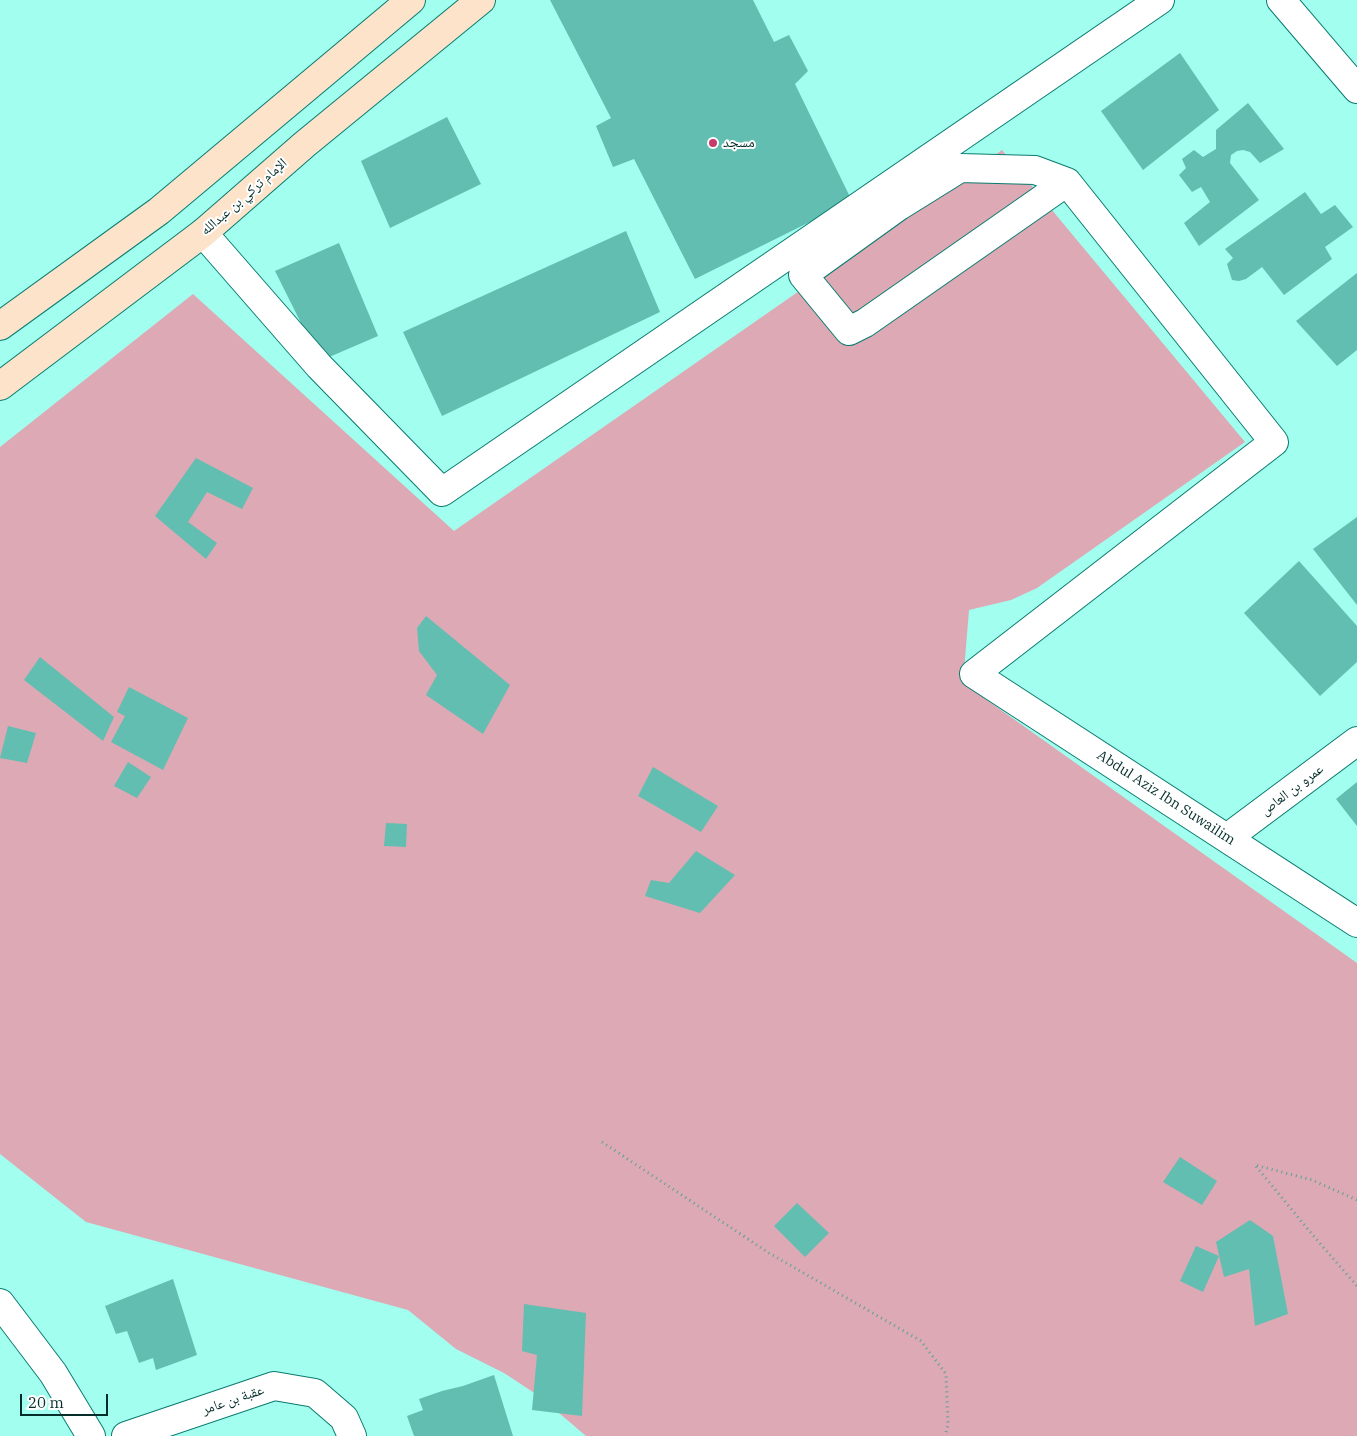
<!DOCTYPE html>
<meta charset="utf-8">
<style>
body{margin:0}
#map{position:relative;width:1357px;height:1436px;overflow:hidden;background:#a2feef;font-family:"IBM Plex Serif",serif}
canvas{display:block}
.scale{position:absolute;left:20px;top:1394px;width:88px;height:22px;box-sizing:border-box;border:2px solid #042e29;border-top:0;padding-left:6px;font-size:15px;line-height:18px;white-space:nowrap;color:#042e29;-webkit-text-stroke:4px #fff;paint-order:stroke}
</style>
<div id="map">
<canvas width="1357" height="1436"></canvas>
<div class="scale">20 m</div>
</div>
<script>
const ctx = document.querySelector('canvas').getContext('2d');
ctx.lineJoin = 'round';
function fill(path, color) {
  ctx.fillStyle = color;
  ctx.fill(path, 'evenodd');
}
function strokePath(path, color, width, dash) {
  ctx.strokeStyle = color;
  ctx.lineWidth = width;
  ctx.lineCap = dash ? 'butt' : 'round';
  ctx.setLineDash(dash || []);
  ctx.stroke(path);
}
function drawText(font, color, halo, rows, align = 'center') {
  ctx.font = font + ' "IBM Plex Serif","Noto Naskh Arabic",serif';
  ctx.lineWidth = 4;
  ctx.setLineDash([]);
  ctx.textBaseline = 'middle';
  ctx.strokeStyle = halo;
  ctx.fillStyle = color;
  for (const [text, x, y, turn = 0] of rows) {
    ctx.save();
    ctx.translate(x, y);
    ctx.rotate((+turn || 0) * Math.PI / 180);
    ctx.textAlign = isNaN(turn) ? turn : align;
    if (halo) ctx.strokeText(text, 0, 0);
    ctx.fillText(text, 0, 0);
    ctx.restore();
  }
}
fill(new Path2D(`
 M1002,150L1245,442L1037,588L1011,600L969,610L963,683L1357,963V1436H586L539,1396L504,1373L456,1349L408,1310L86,1222L0,1154V447L193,294L454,531Z`), '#dda9b5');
fill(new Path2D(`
 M550,0H753L774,42L789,35L808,71L795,84L852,201L695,279L634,159L613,167L596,126L611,118Z
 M1180,53L1219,110L1143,170L1101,111Z
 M1248,103L1284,149L1260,163L1250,152L1243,150L1237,151L1231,155L1230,163L1259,200L1199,246L1184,223L1210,202L1201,187L1192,192L1179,175L1186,168L1182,159L1194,150L1203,157L1216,149V130Z
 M447,117L481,184L390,228L361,161Z
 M1305,192L1321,214L1335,205L1353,227L1325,247L1332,259L1284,295L1262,267L1246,279L1239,281L1232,280L1227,264L1233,258L1225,249Z
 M626,231L660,312L442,416L403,332Z
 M339,243L378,336L320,361L275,271Z
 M1357,273V350L1337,366L1296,321Z
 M196,458L253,488L242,509L207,492L188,522L217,543L206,559L155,516Z
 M1357,517V605L1313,549Z
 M1299,561L1357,626V662L1320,696L1244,613Z
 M426,616L510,685L483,734L426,695L437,675L419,651L417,628Z
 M40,657L114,717L103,741L24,680Z
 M129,687L188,718L163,770L111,742L125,716L117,712Z
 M8,726L36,733L27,763L0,758Z
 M128,762L151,777L137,798L114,786Z
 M653,767L718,806L701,832L638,796Z
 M1357,782V826L1336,799Z
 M386,823L407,824L406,847L384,846Z
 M696,851L735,875L700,913L645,896L651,880L669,883Z
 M1180,1157L1217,1181L1202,1205L1163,1182Z
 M797,1203L829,1233L805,1257L774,1226Z
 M1250,1220L1273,1236L1288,1314L1255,1326L1249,1269L1224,1277L1216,1242Z
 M1196,1246L1219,1256L1203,1292L1180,1281Z
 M173,1279L197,1355L156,1370L153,1358L139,1363L127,1331L116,1334L105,1306Z
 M524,1304L586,1313L582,1416L532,1410L537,1355L522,1351Z
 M494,1375L513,1436H414L407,1416L423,1410L419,1399L442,1391L463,1386Z`), '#61beb0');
const street = new Path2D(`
 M1281,0L1357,89
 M1067,182L1035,170L960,168L899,206L803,275L849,331L865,323L1067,182L1274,442L974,674L1357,923
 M203,233L319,366L442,492L1160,0
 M1227,838L1357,741
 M0,1303L53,1373L91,1436
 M126,1436L274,1386L315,1393L344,1418L352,1436`);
const secondary = new Path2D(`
 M0,326L159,211L411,0
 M0,386L203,233L305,144L481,0`);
strokePath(street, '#0a7b6f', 30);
strokePath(secondary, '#0a7b6f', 30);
strokePath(new Path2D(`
 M602,1142L769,1253L921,1341L946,1374L948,1425L945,1436
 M1357,1200L1312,1180L1255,1165L1311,1233L1357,1286`), '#5ba196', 3, [1, 4]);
strokePath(street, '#fff', 28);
strokePath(secondary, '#fce3ca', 28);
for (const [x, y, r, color] of [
 [713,143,5,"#c63a6d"]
]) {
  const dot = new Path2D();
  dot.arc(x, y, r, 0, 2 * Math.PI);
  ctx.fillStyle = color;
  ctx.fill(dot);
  strokePath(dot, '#fff', 2);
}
drawText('14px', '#042e29', '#fff', [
 ["مسجد",723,143]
], 'left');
drawText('14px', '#042e29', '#fff', [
 ["الإمام تركي بن عبدالله",244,197,-41],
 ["عمرو بن العاص",1292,790,-37],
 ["Abdul Aziz Ibn Suwailim",1166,798,33],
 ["عقبة بن عامر",233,1400,-19]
]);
</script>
